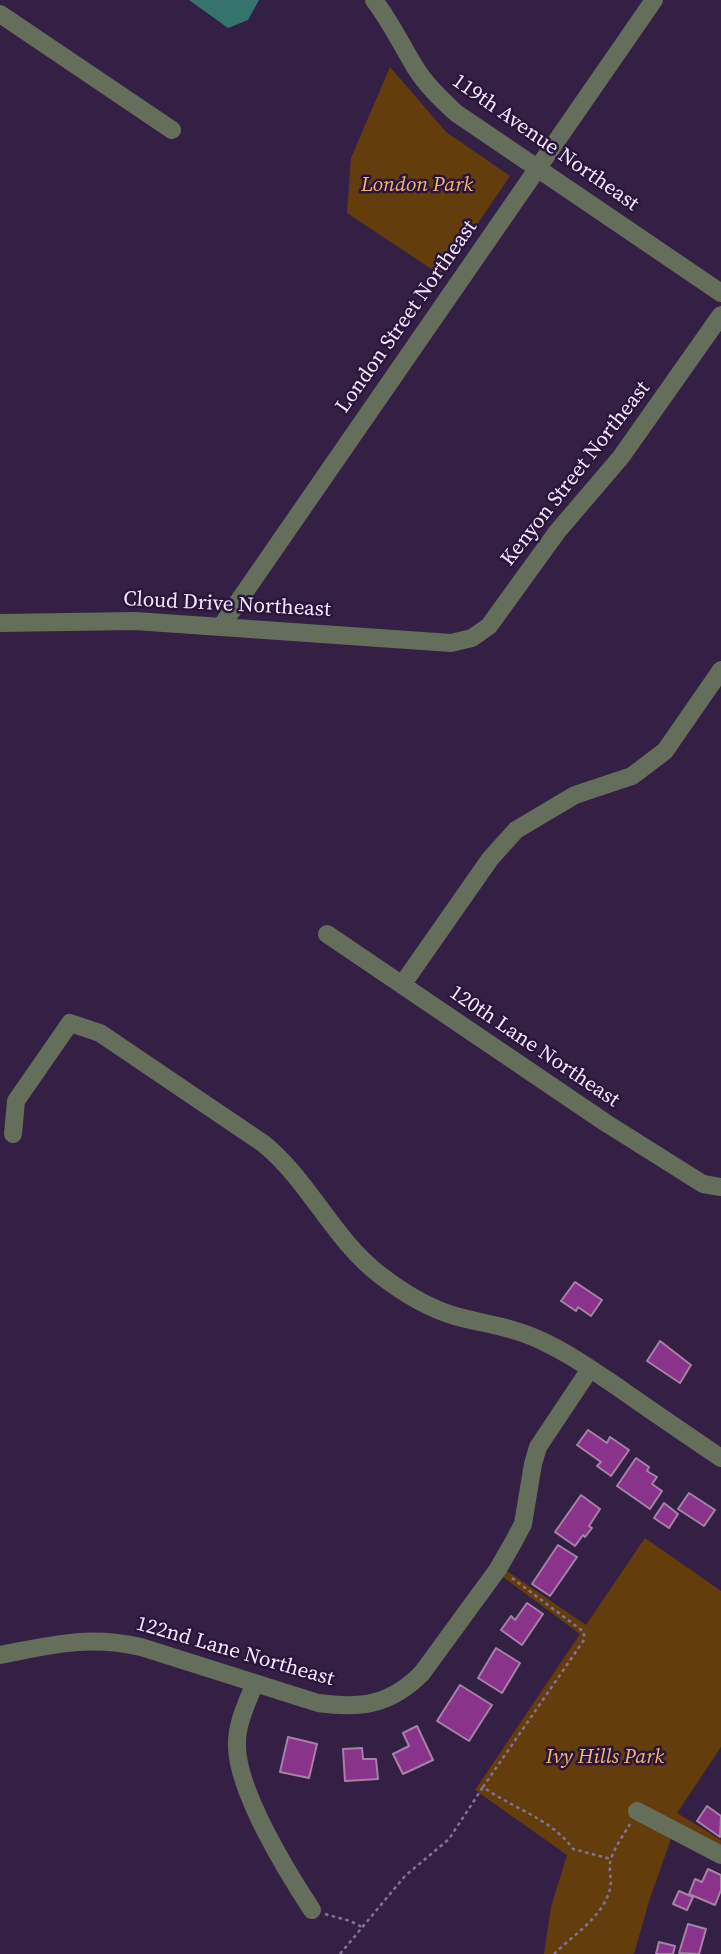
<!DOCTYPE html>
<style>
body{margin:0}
canvas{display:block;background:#332044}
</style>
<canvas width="721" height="1954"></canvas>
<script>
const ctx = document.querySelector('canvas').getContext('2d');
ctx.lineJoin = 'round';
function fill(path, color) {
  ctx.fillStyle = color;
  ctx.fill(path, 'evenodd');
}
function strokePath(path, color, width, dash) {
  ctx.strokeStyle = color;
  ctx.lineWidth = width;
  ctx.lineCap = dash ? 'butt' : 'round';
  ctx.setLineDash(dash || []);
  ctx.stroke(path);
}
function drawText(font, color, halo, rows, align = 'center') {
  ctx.font = font + ' "Source Serif 4",serif';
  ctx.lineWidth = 5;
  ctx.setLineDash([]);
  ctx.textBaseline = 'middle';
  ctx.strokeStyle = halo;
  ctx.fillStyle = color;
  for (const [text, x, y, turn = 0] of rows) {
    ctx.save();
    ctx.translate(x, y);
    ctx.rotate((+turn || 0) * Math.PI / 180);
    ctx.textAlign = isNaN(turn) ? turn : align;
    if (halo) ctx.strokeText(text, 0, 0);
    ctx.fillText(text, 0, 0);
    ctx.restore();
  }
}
fill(new Path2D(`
 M390,67L446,132L510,176L442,276L347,213L351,158Z
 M645,1538L721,1591V1747L677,1813L721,1840V1864L672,1836L649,1901L634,1954H544L551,1907L567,1855L475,1790L580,1634L503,1577L507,1571L586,1625Z`), '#643d0d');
fill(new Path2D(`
 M189,0H259L248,20L228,28Z`), '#35736d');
const building = new Path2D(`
 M575,1282L602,1300L591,1316L578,1307L576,1311L561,1301Z
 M660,1341L691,1365L680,1383L647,1361Z
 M588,1430L607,1443L610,1437L629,1450L611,1476L597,1466L601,1462L577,1445Z
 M636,1458L649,1467L647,1471L657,1477L652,1484L662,1491L650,1509L617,1486Z
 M689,1493L715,1510L704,1526L678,1509Z
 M581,1495L600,1509L589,1526L592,1528L585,1537L583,1535L575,1546L555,1532Z
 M664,1503L678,1514L669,1528L654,1518Z
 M558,1545L577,1557L550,1596L532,1584Z
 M527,1603L543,1614L522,1645L501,1630L511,1616L515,1620Z
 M496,1648L520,1663L502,1693L478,1678Z
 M460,1685L492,1705L469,1741L437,1721Z
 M417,1726L433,1760L403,1774L393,1754L409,1746L403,1733Z
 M288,1737L317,1744L309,1778L280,1772Z
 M362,1748L363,1759H376L378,1779L345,1781L343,1749Z
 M707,1806L721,1816L720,1837L697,1821Z
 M708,1869L721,1875V1890L715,1905L689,1894L695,1879L702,1882Z
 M679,1891L693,1897L687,1910L673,1904Z
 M688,1924L706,1929L699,1954L679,1953Z
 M659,1942L675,1946L673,1954H656Z`);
fill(building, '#89338b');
strokePath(building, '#a681a5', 2);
strokePath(new Path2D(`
 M512,1578L584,1632V1640L483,1787C512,1808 552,1819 573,1849L611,1859
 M325,1914L350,1921L362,1927
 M340,1954L405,1876L449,1839L483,1787
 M554,1954C573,1935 603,1917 610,1889C612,1882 609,1872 610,1863C613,1849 623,1836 630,1824`), '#837392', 2.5, [3.5, 3.5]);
strokePath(new Path2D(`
 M374,0C390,21 401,44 415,67C426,85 441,99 456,113L721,293
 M0,14L172,130
 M0,623L135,621L451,643L472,638L489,626L557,532L621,457L721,315
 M222,625L654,0
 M327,934L606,1123L703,1184L721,1187
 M402,985L490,859L516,830L575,795L632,776L665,751L721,670
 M13,1134L16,1101L70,1023L100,1033L264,1144C310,1182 333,1239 380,1275C402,1292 428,1308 455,1316C484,1324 514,1327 542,1341C570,1354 594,1371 619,1388C653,1412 687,1435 721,1458
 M0,1655C52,1645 88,1635 141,1647L318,1703C360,1709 391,1705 422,1673L498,1569L514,1541L523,1524L533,1464L538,1447L590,1369
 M254,1685C246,1705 236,1725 237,1747C238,1792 287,1872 312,1910
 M637,1811L721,1855`), '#656d5b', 18);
drawText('21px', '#f2e7ff', '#29163a', [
 ["119th Avenue Northeast",545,143,35],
 ["London Street Northeast",407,317,-55],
 ["Kenyon Street Northeast",576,474,-52],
 ["Cloud Drive Northeast",227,605,3],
 ["120th Lane Northeast",534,1047,34],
 ["122nd Lane Northeast",235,1652,16]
]);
drawText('italic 21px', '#f5b46f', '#29163a', [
 ["London Park",417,186],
 ["Ivy Hills Park",605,1758]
]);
</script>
